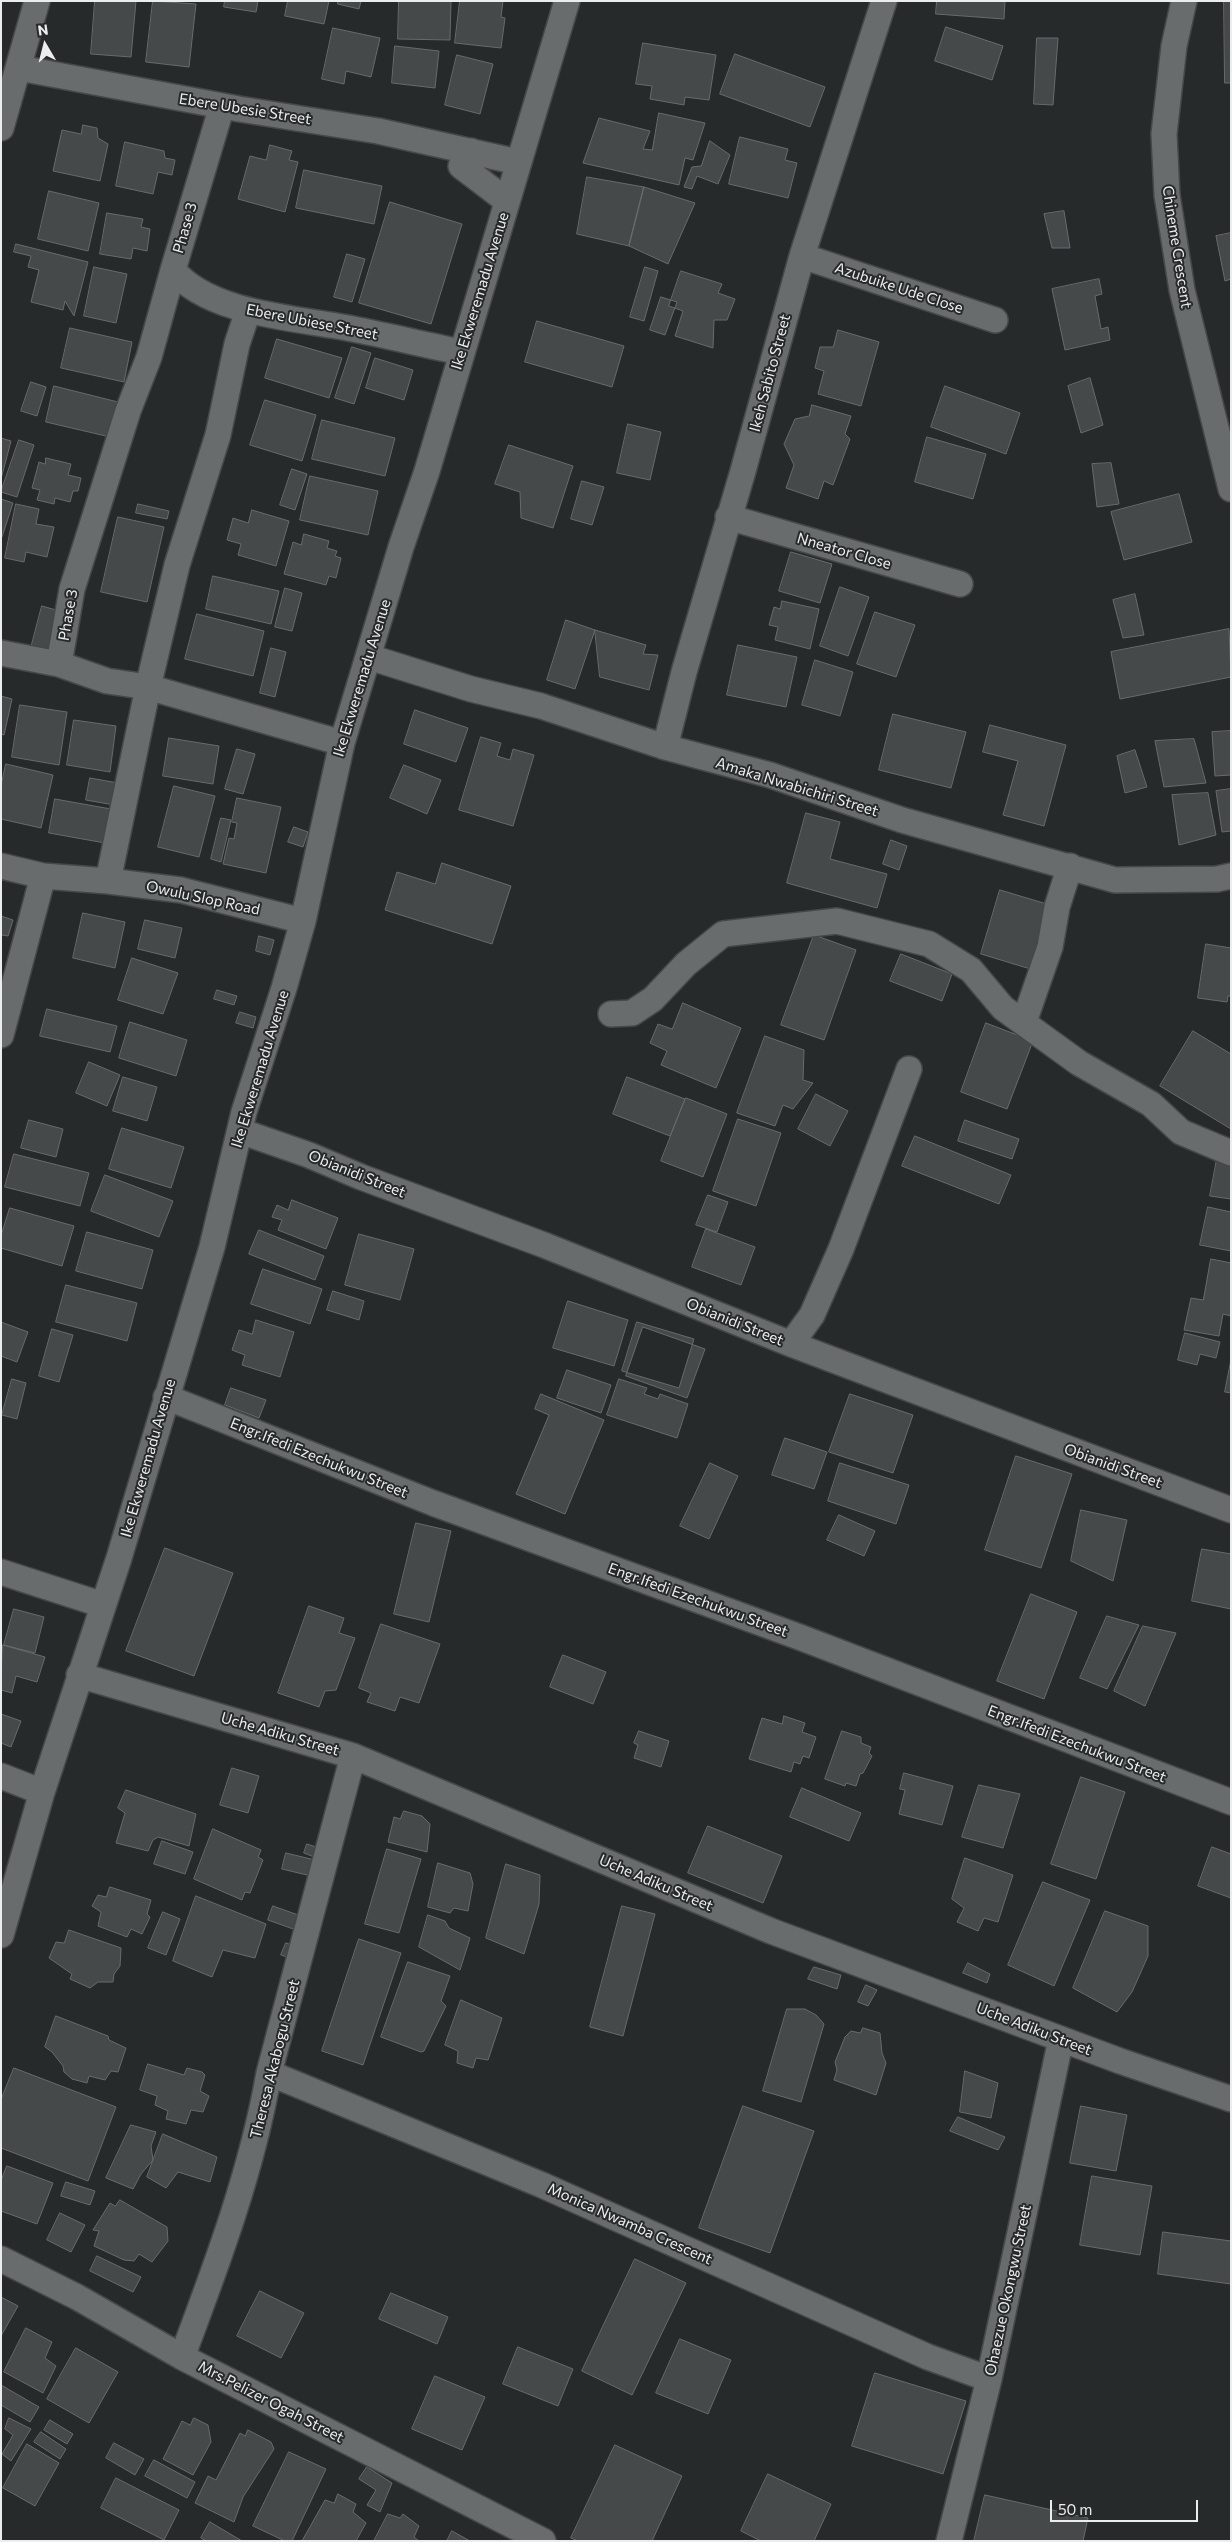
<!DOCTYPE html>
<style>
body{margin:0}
#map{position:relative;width:1232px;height:2542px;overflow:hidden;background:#272a2b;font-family:Commissioner,sans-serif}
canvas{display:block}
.frame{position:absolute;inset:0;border:2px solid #ecedee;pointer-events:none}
.north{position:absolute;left:20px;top:20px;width:50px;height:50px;-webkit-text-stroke:4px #272a2b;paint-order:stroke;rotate:352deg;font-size:14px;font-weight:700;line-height:20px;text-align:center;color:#ecedee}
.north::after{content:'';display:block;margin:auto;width:18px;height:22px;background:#ecedee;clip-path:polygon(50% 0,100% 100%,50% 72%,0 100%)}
.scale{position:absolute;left:1050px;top:2500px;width:148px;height:22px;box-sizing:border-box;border:2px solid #ecedee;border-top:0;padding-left:6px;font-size:15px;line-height:18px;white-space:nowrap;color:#ecedee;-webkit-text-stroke:4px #272a2b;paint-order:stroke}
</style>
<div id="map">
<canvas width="1232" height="2542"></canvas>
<div class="frame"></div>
<div class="north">N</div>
<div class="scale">50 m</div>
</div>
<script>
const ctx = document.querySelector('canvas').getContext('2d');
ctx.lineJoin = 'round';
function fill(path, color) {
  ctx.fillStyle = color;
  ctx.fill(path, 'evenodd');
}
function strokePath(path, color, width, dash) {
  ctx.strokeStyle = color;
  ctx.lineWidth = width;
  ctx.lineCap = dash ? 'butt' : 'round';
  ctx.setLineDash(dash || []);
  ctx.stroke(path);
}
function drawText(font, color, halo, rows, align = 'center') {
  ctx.font = font + ' Commissioner,sans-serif';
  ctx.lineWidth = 4;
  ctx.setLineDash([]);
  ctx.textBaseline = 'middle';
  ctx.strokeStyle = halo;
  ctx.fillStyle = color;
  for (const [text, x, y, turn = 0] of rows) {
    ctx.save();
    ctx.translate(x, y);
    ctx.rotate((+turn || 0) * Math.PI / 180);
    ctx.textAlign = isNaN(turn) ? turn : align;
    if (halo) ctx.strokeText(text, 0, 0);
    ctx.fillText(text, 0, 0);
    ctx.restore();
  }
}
const building = new Path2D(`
 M95,1H136L131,57L91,54Z
 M153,1L196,4L189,67L146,62Z
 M225,1H258L256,12L224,7Z
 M288,1H329L324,24L285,16Z
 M338,1H361L359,9L338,4Z
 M399,1H451L450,40L398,39Z
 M460,1H503L501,17L505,18L501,48L455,43Z
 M937,1H1005L1004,19L936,14Z
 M1224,1H1231V83H1225Z
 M946,27L1003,46L992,80L935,61Z
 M333,28L380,38L371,77L346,71L344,84L322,79Z
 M1037,38H1058L1053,105L1034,104Z
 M643,43L716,55L709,100L685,97L684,105L650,99L652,86L636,84Z
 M395,46L439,51L435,88L392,83Z
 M735,54L825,87L810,127L720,94Z
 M457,55L493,64L480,114L445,105Z
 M659,113L705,123L693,160L685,158L679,185L583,163L599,118L650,131L643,149L652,150Z
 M83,125L97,128L98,138L108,144L100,181L53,171L62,130L81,134Z
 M740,137L788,149L785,160L797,163L788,198L729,184Z
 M710,141L730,155L718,184L697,176L692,189L684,187L692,167L701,166Z
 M125,142L164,151L165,158L175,160L172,175L158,172L153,194L116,186Z
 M270,145L292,151L289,160L298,162L285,212L238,199L250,156L266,160Z
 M304,170L382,186L374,224L296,208Z
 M587,177L644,187L629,246L577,234Z
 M644,187L695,203L668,264L629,246Z
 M49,191L99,203L88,251L38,239Z
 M390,202L462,224L431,324L359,303Z
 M1064,211L1070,248H1052L1044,214Z
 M107,213L143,219L141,227L150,229L147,251L133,248L131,259L100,254Z
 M1231,233V279L1225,281L1216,236Z
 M16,244L88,262L74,316L65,301L63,310L31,302L39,270L28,267L31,256L14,252Z
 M347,254L365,259L352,302L334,297Z
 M94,267L127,274L116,323L84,316Z
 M645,267L658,271L644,321L630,317Z
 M681,271L722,284L718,293L735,299L727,320H714L713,348L675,336L683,311L669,306Z
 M1099,279L1102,294L1095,296L1101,329L1108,327L1110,340L1065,350L1052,289Z
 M661,297L677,302L665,335L650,330Z
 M537,321L624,346L612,387L525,362Z
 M70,328L132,342L124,382L61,368Z
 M838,330L879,342L861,406L818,394L824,371L815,368L820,347H833Z
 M277,339L342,358L329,398L265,378Z
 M352,347L371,353L354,404L335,398Z
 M375,358L413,370L404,400L366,388Z
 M1090,378L1103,425L1081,433L1068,386Z
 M31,382L46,387L37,416L21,411Z
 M54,386L118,402L110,437L46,422Z
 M945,386L1020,413L1006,454L931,427Z
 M265,400L316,415L302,461L250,445Z
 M812,405L851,416L845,434L850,439L833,485L824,481L818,499L786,488L794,465L784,444L795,419L809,416Z
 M322,420L395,438L385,476L312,459Z
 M628,424L661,432L650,480L617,473Z
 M927,437L986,454L973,499L915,482Z
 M1,438L11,441L1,479Z
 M19,440L34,445L17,497L1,492Z
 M509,445L573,466L553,528L521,518L520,492L495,484Z
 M46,458L71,464L68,475L81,478L78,491H73L70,502L55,498L54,504L37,500L40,490L32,488L39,462L45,464Z
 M1111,463L1119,504L1097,507L1092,464Z
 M292,469L307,474L295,510L280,505Z
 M310,476L378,491L368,535L300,520Z
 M582,481L604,487L592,525L571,519Z
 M1179,494L1192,542L1124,560L1111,512Z
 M1,499L13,503L2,537H1Z
 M16,504L39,509L36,524L54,527L47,557L26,552L24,562L5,558Z
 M138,504L169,511L167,519L136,513Z
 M252,510L289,521L276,566L238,555L241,544L227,540L233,518L248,523Z
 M118,517L164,527L147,602L101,592Z
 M304,534L329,541L327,548L337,551L335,556L341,558L336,578L329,576L326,585L284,574L293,542L301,545Z
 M791,552L832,564L820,603L779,591Z
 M213,576L279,591L271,624L206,609Z
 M840,587L869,597L848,656L820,646Z
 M285,588L302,593L292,631L275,627Z
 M1135,594L1144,635L1123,638L1113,600Z
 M782,601L819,609L810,649L775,640L778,627L769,625L774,607L780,609Z
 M42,606L63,612L51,654L31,648Z
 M875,612L915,625L896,677L857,664Z
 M197,614L264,631L253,676L185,659Z
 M566,620L595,630L575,689L547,680Z
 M1229,629L1231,677L1120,699L1111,652Z
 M595,630L646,645L643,654L658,655L649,690L600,677Z
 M738,645L797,657L786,707L727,695Z
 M271,648L286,652L275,697L260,693Z
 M815,660L853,672L840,716L802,705Z
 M1,696L12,699L4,735L1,734Z
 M20,705L67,712L59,765L12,757Z
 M415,710L468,728L456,762L404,744Z
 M893,714L966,732L951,788L879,770Z
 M74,720L116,726L110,772L67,765Z
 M990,725L1066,745L1044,826L1003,815L1018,761L983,752Z
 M1231,731V775L1215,776L1212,732Z
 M481,737L501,743L497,756L510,760L513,749L534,755L513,826L459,810Z
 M169,738L219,746L213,784L163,776Z
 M1194,739L1206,783L1164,787L1155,741Z
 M237,749L255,754L243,794L225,789Z
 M1135,750L1147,787L1125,793L1117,756Z
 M6,764L53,775L41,828L1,819V786Z
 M404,765L441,780L427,814L390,798Z
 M90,778L118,783L114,805L86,800Z
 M174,786L215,796L199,857L158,847Z
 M1231,789V831L1222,832L1216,791Z
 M1208,793L1216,835L1179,845L1172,795Z
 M237,798L281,807L266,873L223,864L229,838L234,839L237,823L232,822Z
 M55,799L111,809L105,843L49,833Z
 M806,813L840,822L830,859L887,874L877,908L787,883Z
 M221,818L231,820L221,862L211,859Z
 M294,827L308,832L303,847L288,842Z
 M891,840L907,846L899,870L883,864Z
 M442,863L511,886L492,944L385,910L397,872L435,884Z
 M1000,890L1057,907L1037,971L981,954Z
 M83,913L125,922L115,968L73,958Z
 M1,916L13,920L8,936L2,935L1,938Z
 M145,920L182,928L175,958L138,949Z
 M814,935L856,950L824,1040L781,1025Z
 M259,936L274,940L270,955L256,951Z
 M1206,944L1231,948V996H1228L1227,1002L1198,998Z
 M901,954L952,974L942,1001L890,981Z
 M132,958L178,973L163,1014L118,1000Z
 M217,990L237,996L234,1005L214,999Z
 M683,1003L741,1028L716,1088L661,1065L667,1051L650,1043L658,1024L672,1029Z
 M47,1009L117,1026L110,1052L40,1036Z
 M240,1012L256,1017L253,1028L236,1023Z
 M130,1022L187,1040L176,1076L119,1058Z
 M986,1023L1033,1041L1007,1109L961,1092Z
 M1193,1031L1231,1054V1129L1160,1086Z
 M765,1036L804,1050L803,1080L813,1083L793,1109L783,1105L775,1126L737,1113Z
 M89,1062L120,1075L107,1106L76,1093Z
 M123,1077L157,1087L147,1121L113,1111Z
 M627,1077L685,1099L670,1136L613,1114Z
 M816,1094L848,1111L830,1146L798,1129Z
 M686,1098L727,1114L703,1177L661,1161Z
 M738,1119L781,1133L756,1206L713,1191Z
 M29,1120L63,1129L56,1157L21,1148Z
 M965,1120L1019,1139L1012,1159L958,1141Z
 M122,1128L184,1147L171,1188L109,1169Z
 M915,1136L1011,1175L999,1204L902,1166Z
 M14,1154L89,1173L80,1206L5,1187Z
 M1217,1159L1231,1161V1199L1210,1196Z
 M105,1175L173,1201L159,1237L91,1211Z
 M708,1195L728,1202L717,1232L696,1225Z
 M292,1200L338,1218L326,1249L278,1230L282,1220L272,1217L277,1205L288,1210Z
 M1208,1207L1231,1212V1251L1200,1245Z
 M10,1208L74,1226L62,1266L1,1248V1236Z
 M706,1229L755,1247L741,1285L692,1267Z
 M259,1230L324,1256L315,1280L249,1254Z
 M87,1232L153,1250L142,1289L76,1271Z
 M359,1234L414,1249L400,1300L345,1285Z
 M1211,1259L1231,1263V1316L1223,1314L1219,1336L1184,1330L1191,1298L1203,1300Z
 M263,1269L322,1289L310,1324L251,1304Z
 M66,1285L137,1303L127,1341L56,1322Z
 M333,1291L364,1301L359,1320L327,1310Z
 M568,1301L628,1320L614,1366L553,1348Z
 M256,1320L294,1332L280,1377L242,1365L245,1355L232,1350L239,1330L252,1334Z
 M1,1322L28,1332L17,1362L1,1356Z
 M637,1322L694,1339L679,1388L622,1371Z
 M643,1327L705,1349L687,1398L626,1376Z
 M52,1329L73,1335L59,1382L39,1376Z
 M1185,1333L1220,1342L1216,1358L1200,1354L1197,1365L1178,1360Z
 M1231,1360V1393L1225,1392Z
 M567,1370L611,1385L601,1413L557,1398Z
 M12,1379L26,1383L17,1419L2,1415Z
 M619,1379L647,1388L644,1394L658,1399L660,1394L688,1404L677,1438L607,1415Z
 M231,1388L266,1400L259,1418L225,1405Z
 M541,1394L604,1420L565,1514L516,1494L549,1415L535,1409Z
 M850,1394L913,1415L893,1473L829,1452Z
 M785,1438L827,1452L814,1489L772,1475Z
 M1016,1456L1072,1474L1041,1568L985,1550Z
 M710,1463L738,1476L709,1539L680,1526Z
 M840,1463L909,1485L896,1524L828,1501Z
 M1081,1510L1127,1520L1113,1581L1071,1561Z
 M839,1515L875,1531L864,1556L827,1540Z
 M416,1523L451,1531L429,1622L394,1614Z
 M165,1548L233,1573L194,1676L126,1651Z
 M1202,1549L1231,1554V1609L1192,1601Z
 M1031,1594L1077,1612L1044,1699L997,1681Z
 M309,1606L344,1618L339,1633L355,1638L336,1690L325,1691L319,1707L278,1693Z
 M14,1609L44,1617L35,1653L4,1645Z
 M1107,1616L1139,1625L1107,1689L1080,1678Z
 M381,1624L440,1644L419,1703L400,1697L395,1711L367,1702L371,1693L359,1688Z
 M1143,1626L1176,1633L1145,1706L1114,1691Z
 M3,1645L45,1657L37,1682L16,1676L12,1693L1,1690Z
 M563,1655L606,1672L593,1704L550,1687Z
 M1,1714L21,1721L11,1747L1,1743Z
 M784,1716L805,1723L802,1732L816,1737L809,1758L803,1756L800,1764L794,1762L791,1772L749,1759L762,1718L782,1724Z
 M639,1731L669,1741L661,1767L634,1758L638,1745L634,1743Z
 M842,1731L861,1737V1743L871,1747L869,1753L872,1756L863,1773L860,1774L856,1786L846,1783L845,1786L825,1779Z
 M232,1768L259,1776L248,1813L220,1805Z
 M904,1773L953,1786L942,1825L899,1814L905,1790L900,1789Z
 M1081,1777L1125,1792L1096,1879L1051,1864Z
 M979,1785L1020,1794L1003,1848L962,1837Z
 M802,1788L861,1813L849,1841L790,1817Z
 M126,1790L196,1814L189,1846L158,1837L153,1840L148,1851L116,1843L125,1813L118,1808Z
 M404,1811L422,1816L430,1824L427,1852L388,1842L394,1817L400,1819Z
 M708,1826L782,1856L763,1903L688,1873Z
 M213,1829L261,1850L258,1857L263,1860L250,1893L245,1892L242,1900L194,1879Z
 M162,1841L193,1852L185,1874L154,1864Z
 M307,1844L322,1849L319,1859L304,1853Z
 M1212,1847L1231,1854V1898L1198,1886Z
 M387,1849L421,1859L399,1933L365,1924Z
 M286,1853L315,1860L311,1876L282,1869Z
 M965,1858L1013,1875L998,1922L984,1918L978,1931L957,1922L964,1908L952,1899Z
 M438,1863L470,1873L473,1884L468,1911L454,1908L450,1913L428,1907Z
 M506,1864L540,1875L539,1904L524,1954L486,1938Z
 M1043,1882L1090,1900L1054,1986L1008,1965Z
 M110,1887L151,1900L147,1914L150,1917L142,1934L131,1929L127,1937L98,1926L101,1912L92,1906L98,1895L106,1897Z
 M196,1896L266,1924L255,1958L223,1950L212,1977L173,1961Z
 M273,1906L301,1916L296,1930L268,1920Z
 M622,1906L655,1914L623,2036L590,2027Z
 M1105,1911L1148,1926V1956L1132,1992L1117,2012L1073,1988Z
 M163,1912L180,1919L166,1955L148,1948Z
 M428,1915L445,1921L449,1928L470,1938L460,1970L419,1947Z
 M69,1930L121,1948L120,1966L114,1974L113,1982H98L90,1988L70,1979L72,1974L49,1958L56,1942L64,1943Z
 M359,1939L401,1953L363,2065L322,2051Z
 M286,1943L295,1946L290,1958L281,1955Z
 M408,1962L450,1976L441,2001L446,2006L424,2051L421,2052L381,2037Z
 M968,1963L990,1974L987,1983L963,1973Z
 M814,1967L841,1975L837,1989L808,1979Z
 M866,1985L877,1990L868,2006L858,2002Z
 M461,2000L502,2018L488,2060L476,2058L473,2068L457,2063L458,2051L445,2045Z
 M787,2009H805L816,2015L824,2024L801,2102L763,2091Z
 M56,2016L108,2036L109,2040L126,2048L118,2072L111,2071L105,2080L89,2076L87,2083L72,2079L64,2072L63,2066L52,2052L45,2047Z
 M863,2028L880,2033L882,2053L886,2063L876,2095L834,2080L837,2070L835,2062L845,2037L851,2031L860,2033Z
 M148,2064L184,2075L187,2068L202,2072L205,2075L200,2091L209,2096L203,2112L191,2110L186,2124L166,2119L168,2111L155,2105L157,2096L140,2090Z
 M14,2068L116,2107L88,2181L1,2148V2100Z
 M965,2071L998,2083L991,2118L960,2112Z
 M743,2106L814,2131L770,2253L699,2228Z
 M1081,2106L1127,2115L1116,2171L1070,2163Z
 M958,2117L1005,2137L998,2150L950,2131Z
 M131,2125L156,2132L151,2146L153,2160L141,2174L133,2189L106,2178Z
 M163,2134L217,2157L210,2182L178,2172L166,2188L147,2177Z
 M7,2166L53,2183L37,2224L1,2211V2181Z
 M1092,2176L1152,2186L1140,2255L1080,2245Z
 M66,2182L95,2191L90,2205L61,2196Z
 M120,2200L167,2227L168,2241L152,2262L139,2254L134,2261L124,2260L94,2246L99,2231L93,2230L110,2203L115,2206Z
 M60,2213L85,2225L71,2252L47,2240Z
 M1163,2232L1231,2241V2284L1158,2274Z
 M97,2256L141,2277L133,2292L90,2271Z
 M635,2259L686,2283L632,2395L582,2371Z
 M260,2291L304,2313L281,2358L237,2336Z
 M391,2293L448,2317L437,2344L379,2319Z
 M1,2297L18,2306L1,2336Z
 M26,2328L52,2342L45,2358L56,2366L43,2393L4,2372Z
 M680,2339L731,2360L708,2414L656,2393Z
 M518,2347L573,2369L558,2406L503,2384Z
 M76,2348L118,2372L89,2423L47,2399Z
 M875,2373L966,2401L943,2474L852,2446Z
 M435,2376L485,2397L462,2450L412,2429Z
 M1,2385L39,2407L30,2422L1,2405Z
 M9,2418L31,2429L11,2461L2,2454L13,2435L5,2429Z
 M194,2418L208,2425L211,2442L193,2475L163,2459L182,2421L190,2425Z
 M50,2420L73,2434L67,2444L44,2430Z
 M248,2430L271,2442L274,2449L243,2497L234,2522L195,2503L208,2476L216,2480L240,2433L245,2436Z
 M41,2432L66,2449L60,2459L34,2442Z
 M114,2443L144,2459L135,2475L106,2458Z
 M27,2444L59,2463L35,2506L3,2488Z
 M615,2445L682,2476L652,2541H578L571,2538Z
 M289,2452L326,2469L292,2541H285L253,2526Z
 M154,2460L195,2482L187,2498L145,2476Z
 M367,2467L392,2483L380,2512L367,2505L376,2490L359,2479Z
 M768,2474L831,2504L814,2541H761L741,2531Z
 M116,2478L179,2510L164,2540L101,2508Z
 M338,2494L356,2504L353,2512L366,2523L356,2541H302L325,2500L334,2503Z
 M985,2495L1088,2518L1083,2541H974Z
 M388,2514L400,2518L403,2514L419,2526L414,2537L419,2541H374Z
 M210,2522L242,2541H206L201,2538Z
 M452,2531L470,2541H447Z`);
fill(building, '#46494a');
strokePath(building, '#676b6c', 1);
const minor = new Path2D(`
 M1184,1L1174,46L1164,134L1167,195L1182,290L1231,489
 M19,68L239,109L378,131L518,162
 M222,106L173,270L149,357L128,411L72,589L59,664L107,681L148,687L342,743
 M1,128L37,1
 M471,151L461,166L507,201
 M802,256L995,320
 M173,270C210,315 299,318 353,329C389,336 425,345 461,352
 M728,517L960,584
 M1,653L59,664
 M369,657L471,689L541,706L665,747L770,775L902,820L1115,880L1217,879L1231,876
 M665,747L684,672L743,471L802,256L884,1
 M1,866L43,876L108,881L181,890L303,921
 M108,881L148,687L177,565L218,435L237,344L248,311
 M611,1014L632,1013L653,999L686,964L723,934L837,921L929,944L971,970L1003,1008L1079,1063L1151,1104L1181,1132L1231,1153
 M1024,1022L1050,947L1057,907L1070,866
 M1,1035L43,876
 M240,1131L309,1155L361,1177L544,1245L791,1344L1231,1510
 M791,1344L812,1315L841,1249L909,1069
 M166,1397L433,1503L802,1638L1231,1802
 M1,1572L103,1605
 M79,1675L353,1756L771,1931L1120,2061L1231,2099
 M1,1776L42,1792
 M1,1935L42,1792L119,1558L212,1247L244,1112L284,988L303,921L342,743L401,547L427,471L567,1
 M269,2073L542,2185L928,2357L989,2379
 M1,2259L77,2297L182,2357L543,2541
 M182,2357C217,2264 252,2171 269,2073L353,1756
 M949,2541L989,2379L1061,2039`);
strokePath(minor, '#454748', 28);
strokePath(minor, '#686c6d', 25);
drawText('15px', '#ecedee', '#272a2b', [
 ["Ebere Ubesie Street",245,109,9],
 ["Phase 3",185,228,-74],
 ["Chineme Crescent",1177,247,81],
 ["Azubuike Ude Close",899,288,18],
 ["Ike Ekweremadu Avenue",480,291,-73],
 ["Ebere Ubiese Street",312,322,11],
 ["Ikeh Sabito Street",770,373,-75],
 ["Nneator Close",844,551,16],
 ["Phase 3",68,615,-80],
 ["Ike Ekweremadu Avenue",362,678,-73],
 ["Amaka Nwabichiri Street",797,787,17],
 ["Owulu Slop Road",203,898,12],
 ["Ike Ekweremadu Avenue",260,1069,-73],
 ["Obianidi Street",357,1174,22],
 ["Obianidi Street",735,1322,22],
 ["Ike Ekweremadu Avenue",148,1458,-74],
 ["Engr.Ifedi Ezechukwu Street",319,1458,22],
 ["Obianidi Street",1113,1466,20],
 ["Engr.Ifedi Ezechukwu Street",698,1600,20],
 ["Uche Adiku Street",280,1734,16],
 ["Engr.Ifedi Ezechukwu Street",1077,1744,21],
 ["Uche Adiku Street",656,1883,23],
 ["Uche Adiku Street",1034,2029,21],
 ["Theresa Akabogu Street",275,2059,-76],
 ["Monica Nwamba Crescent",630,2224,24],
 ["Ohaezue Okongwu Street",1008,2290,-78],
 ["Mrs.Pelizer Ogah Street",271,2402,27]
]);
</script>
